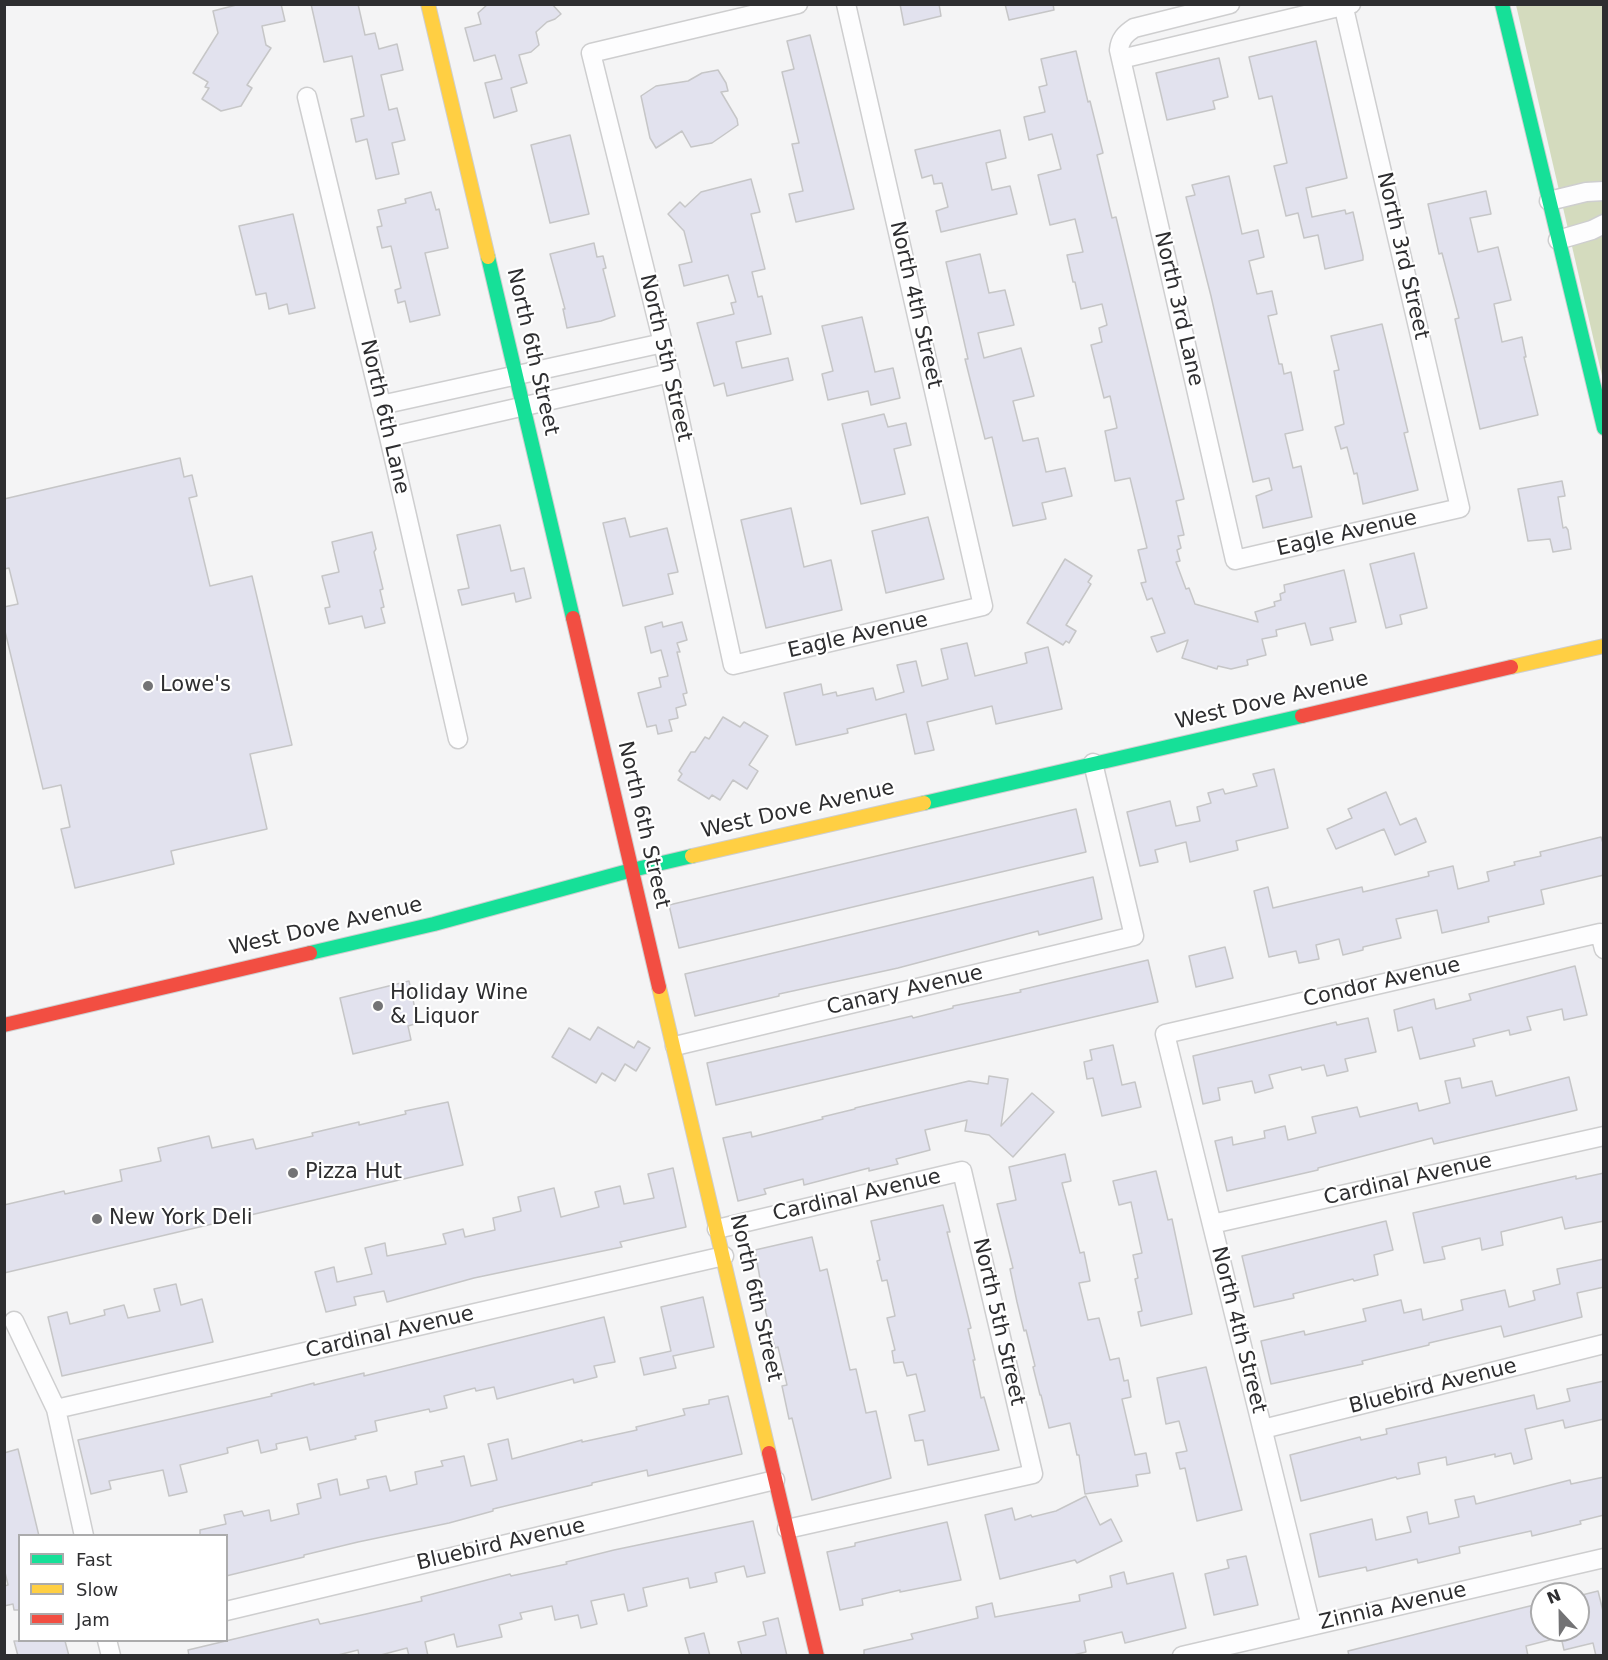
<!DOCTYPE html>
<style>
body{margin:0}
#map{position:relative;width:1608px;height:1660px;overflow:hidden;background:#f4f4f5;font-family:"DejaVu Sans",sans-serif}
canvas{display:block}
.frame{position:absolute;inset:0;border:6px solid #2e2e30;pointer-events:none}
.legend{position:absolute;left:18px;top:1534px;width:210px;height:108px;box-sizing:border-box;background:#fff;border:2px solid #ababac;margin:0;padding:8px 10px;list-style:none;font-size:18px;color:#2e2e30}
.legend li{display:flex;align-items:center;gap:12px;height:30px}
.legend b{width:30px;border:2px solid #ababac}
.north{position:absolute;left:1530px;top:1582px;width:60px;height:60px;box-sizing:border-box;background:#fff;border:2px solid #ababac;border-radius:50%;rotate:338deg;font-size:16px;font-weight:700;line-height:24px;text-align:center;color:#2e2e30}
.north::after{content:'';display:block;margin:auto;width:21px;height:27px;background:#737375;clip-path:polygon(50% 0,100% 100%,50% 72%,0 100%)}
</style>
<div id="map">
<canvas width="1608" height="1660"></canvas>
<div class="frame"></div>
<ul class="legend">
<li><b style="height:8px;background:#16e098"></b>Fast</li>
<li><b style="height:8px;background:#ffcf43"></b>Slow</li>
<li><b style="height:8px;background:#f24e42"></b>Jam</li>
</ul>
<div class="north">N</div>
</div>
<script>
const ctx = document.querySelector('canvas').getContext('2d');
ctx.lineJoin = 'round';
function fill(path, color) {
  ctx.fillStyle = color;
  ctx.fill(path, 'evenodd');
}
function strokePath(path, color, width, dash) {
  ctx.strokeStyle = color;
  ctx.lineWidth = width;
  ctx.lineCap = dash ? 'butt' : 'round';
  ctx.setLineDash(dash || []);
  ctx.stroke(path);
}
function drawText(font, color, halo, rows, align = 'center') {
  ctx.font = font + ' "DejaVu Sans",sans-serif';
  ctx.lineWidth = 4.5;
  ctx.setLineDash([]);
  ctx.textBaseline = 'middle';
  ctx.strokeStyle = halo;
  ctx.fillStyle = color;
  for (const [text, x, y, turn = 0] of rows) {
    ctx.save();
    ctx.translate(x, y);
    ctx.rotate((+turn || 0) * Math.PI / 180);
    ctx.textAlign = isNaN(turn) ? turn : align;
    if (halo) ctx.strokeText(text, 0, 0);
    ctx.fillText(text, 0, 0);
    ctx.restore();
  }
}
fill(new Path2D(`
 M1516,5H1603V380Z`), '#d4dbbe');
const building = new Path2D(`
 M240,4H281L285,21L262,26L266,45L271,48L247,85L252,88L241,106L221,111L202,99L209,88L205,87L208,82L193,73L218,33L213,11Z
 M311,4H358L365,35L375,33L379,49L397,44L403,70L381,75L389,110L397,108L405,140L392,143L399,174L376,179L367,139L356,142L351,119L364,116L352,56L324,62Z
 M488,4H552L561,14L555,19L547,22L536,32L539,45L531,52L519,55L527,83L511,88L517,111L494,118L485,83L502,79L495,55L474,61L465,28L481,24L478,13Z
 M900,4H939L941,16L904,25Z
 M1005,4H1053L1054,10L1009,20Z
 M810,35L854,209L796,222L789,194L803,191L792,144L799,143L782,72L794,69L787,41Z
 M1316,41L1347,178L1306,188L1312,217L1345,210L1346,214L1353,212L1363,256V260L1325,269L1318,235L1304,238L1298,213L1286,216L1274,166L1287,163L1272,96L1259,99L1249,57Z
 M1076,51L1088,102L1090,101L1103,153L1097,155L1112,218L1116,217L1184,499L1176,501L1184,535L1178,536L1181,548L1177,550L1180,561L1176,562L1186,589L1189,588L1195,604L1258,622L1255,612L1275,606L1274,602L1281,600L1280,594L1285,592L1284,585L1344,570L1356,622L1330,628L1333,640L1311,645L1305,623L1276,630L1277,636L1262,639L1266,655L1247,660L1248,665L1231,669L1218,666L1217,669L1182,658L1188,640L1157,652L1151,637L1165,633L1152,598L1147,600L1141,583L1146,582L1138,550L1147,548L1130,478L1115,481L1105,431L1117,428L1110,396L1104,398L1091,345L1102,342L1099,328L1107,325L1102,304L1081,309L1075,282H1073L1067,255L1083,252L1075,219L1050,225L1038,175L1061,169L1052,134L1029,140L1024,117L1045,112L1039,87L1047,85L1041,59Z
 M1219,58L1228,97L1213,101L1215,109L1167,120L1156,73Z
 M718,70L726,83L728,91L721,92L737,119L738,125L712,143L691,147L682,131L656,148L650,138L641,96L656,86L688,81L702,73Z
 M1000,130L1006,158L986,163L992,190L1010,186L1017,214L941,232L936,211L948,207L942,183L934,184L932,175L922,178L915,150Z
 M570,135L589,214L550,223L531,145Z
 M1229,176L1242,234L1258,230L1264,257L1249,261L1257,294L1272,291L1277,314L1268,316L1279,364H1282L1284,374L1291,372L1303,430L1285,434L1293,468L1301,466L1312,517L1263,528L1256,496L1272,490L1269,478L1253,482L1211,296L1186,197L1195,195L1192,185Z
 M751,179L760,212L751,214L765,269L752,272L758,297L762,296L771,334L736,342L742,368L788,358L793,380L727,396L724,383L714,386L697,323L734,314L731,303L736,302L728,275L684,286L679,265L692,262L684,231L668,214L680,202L685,207L701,192Z
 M1486,191L1491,214L1470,218L1478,252L1498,247L1511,300L1494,304L1502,342L1522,337L1526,357H1524L1538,415L1480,429L1455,319L1459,318L1442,253L1439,254L1428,204Z
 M431,192L436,210L439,209L448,248L425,253L440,315L410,322L405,301L398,303L395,290L401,288L391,246L382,248L377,227L382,226L378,210L406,203L405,199Z
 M293,214L315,308L289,314L287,304L269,309L266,293L256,295L239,226Z
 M594,243L597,257L603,256L606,268L603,269L615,316L601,321L567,328L563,309H565L550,254Z
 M980,254L989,293L1005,290L1014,325L978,333L984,358L1021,348L1034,396L1013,401L1023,441L1038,438L1046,472L1065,468L1072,496L1042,503L1046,519L1013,526L992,437L985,439L965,359H968L946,262Z
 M862,317L875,372L893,368L900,398L871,405L868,391L828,400L822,374L833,371L822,326Z
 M1382,324L1408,432L1404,433L1418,490L1363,504L1357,473L1354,474L1347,447L1341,449L1335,427L1344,424L1334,371L1339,370L1331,336Z
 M884,414L888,427L906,423L911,445L894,449L905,494L861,504L842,424Z
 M180,458L184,477L192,475L197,496L189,498L210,586L252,576L292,745L250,754L267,829L171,851L174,864L75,888L61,829L70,827L61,785L43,789L4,627V607L18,604L9,568L4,569V499Z
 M1562,481L1565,496L1558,497L1563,528L1566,527L1568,530L1571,549L1553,552L1550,539L1528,541L1518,489Z
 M791,508L804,567L831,560L842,610L766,628L741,520Z
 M928,517L944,579L886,593L872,531Z
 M625,518L630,537L667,528L678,572L668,574L673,594L623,606L603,523Z
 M500,525L511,571L524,568L531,598L516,602L514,593L462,605L458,590L469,588L457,535Z
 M372,532L376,549L374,552L383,589L380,590L384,607L381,608L385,623L365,628L362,616L329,624L325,608L330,607L322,576L339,572L332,542Z
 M1414,553L1427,608L1400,615L1402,624L1386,628L1370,564Z
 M1065,559L1092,576L1088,582L1091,584L1066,625L1076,631L1069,643L1066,641L1063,645L1027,623Z
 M662,622L663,627L682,622L687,640L677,643L680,652H677L687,693L683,694L686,705L676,708L678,718L669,720L672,731L658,734L656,725L647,727L638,693L661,687L659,678L668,676L661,650L651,653L645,627Z
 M967,643L975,676L1027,663L1025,653L1048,647L1062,709L996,724L992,706L927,722L934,750L915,754L906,714L847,729L848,733L796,745L784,693L821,684L823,695L836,692L837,696L873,688L876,700L904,692L897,665L916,661L922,686L948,679L941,649Z
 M723,717L740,727L744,722L768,736L749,765L758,771L747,789L733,780L720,800L712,795L709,799L678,780L682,774L679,771L691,752H695L705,737L709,739Z
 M1274,769L1288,828L1236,841L1238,850L1190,862L1186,842L1155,850L1158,862L1140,866L1127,812L1170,801L1176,826L1200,821L1197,807L1211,803L1208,793L1223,789L1225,794L1257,786L1253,774Z
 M1386,792L1400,825L1416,818L1426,842L1395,855L1384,829L1336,849L1327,829L1352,818L1348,809Z
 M1076,809L1086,852L679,948L669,905Z
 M1601,837L1604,846V875L1541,890L1544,904L1488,917L1489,922L1442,933L1437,910L1396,919L1401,938L1363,947V950L1343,955L1339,939L1316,945L1319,959L1299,963L1296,951L1269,957L1254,891L1268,887L1273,908L1362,887L1363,892L1429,876L1428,872L1453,866L1458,889L1489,881L1487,872L1515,865L1514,862L1541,856L1540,852Z
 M1093,877L1102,919L1039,935L1038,931L898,968L779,994V996L695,1016L685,974Z
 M1225,947L1233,978L1196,987L1189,956Z
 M1148,960L1158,1002L716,1105L707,1063L912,1016L913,1018L953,1008V1006L1021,992L1020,990Z
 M1575,966L1587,1015L1564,1020L1562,1009L1527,1017L1531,1030L1510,1035L1509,1030L1473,1039L1475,1046L1420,1059L1412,1027L1398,1031L1394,1010L1434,999L1436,1009L1471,1000L1469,994Z
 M409,981L418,1023L408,1026L411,1040L353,1054L340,998Z
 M1368,1018L1376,1052L1345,1059L1348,1071L1327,1076L1324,1065L1302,1070L1301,1067L1269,1075L1273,1088L1255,1093L1252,1081L1218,1088L1220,1100L1203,1104L1193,1056L1336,1022L1337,1025Z
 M598,1027L634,1048L638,1041L650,1048L636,1071L625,1064L615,1081L602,1073L596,1083L552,1057L569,1028L590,1040Z
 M1113,1045L1122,1085L1135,1082L1141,1107L1102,1116L1093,1078L1087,1079L1084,1062L1092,1060L1090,1050Z
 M989,1076L1008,1079L1001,1126L1032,1093L1054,1112L1013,1157L989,1135L965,1131L967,1120L925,1130L930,1150L896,1159L898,1164L869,1171V1168L804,1185L803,1179L764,1189L766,1194L738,1201L723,1138L751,1132L752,1137L823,1119L822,1117L855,1109V1108L969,1081L988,1084Z
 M1569,1077L1577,1110L1434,1144L1432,1138L1318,1168V1170L1227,1191L1215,1141L1232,1137L1233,1145L1265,1138L1264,1131L1285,1126L1288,1140L1316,1133L1312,1117L1357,1107L1360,1117L1417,1103L1419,1111L1450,1103L1445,1081L1460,1078L1462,1088L1492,1081L1496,1096Z
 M448,1102L463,1165L4,1273V1205L64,1191L65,1194L122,1181L120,1170L161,1161L158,1148L209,1136L212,1148L253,1139L256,1149L313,1136L312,1133L359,1122V1125L406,1114L405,1111Z
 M1065,1154L1071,1181L1062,1183L1080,1253L1084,1252L1090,1281L1079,1283L1088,1320L1099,1318L1110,1360L1119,1358L1124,1381L1128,1380L1131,1397L1122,1399L1135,1455L1146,1453L1150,1473L1136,1475L1138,1486L1085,1494L1079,1455H1077L1070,1423L1049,1428L1041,1395H1040L1033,1367L1035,1366L1026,1330L1024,1331L1017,1302L1010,1269L1013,1268L997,1204L1016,1200L1009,1167Z
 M673,1168L686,1227L620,1242L622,1247L474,1278L387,1302L384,1291L354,1297L356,1305L326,1312L315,1272L334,1267L337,1282L372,1274L365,1248L385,1243L387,1256L446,1244L443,1234L463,1229L465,1237L495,1230L493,1218L521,1211L518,1197L554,1188L561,1217L599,1207L595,1192L620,1186L624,1204L654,1198L648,1174Z
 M1156,1171L1168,1220L1172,1219L1192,1314L1141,1326L1138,1312L1142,1311L1135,1279L1138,1278L1133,1255L1142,1253L1131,1202L1119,1205L1113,1181Z
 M1604,1173V1221L1565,1229L1562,1217L1501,1232L1503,1245L1482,1250L1480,1238L1442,1247L1445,1259L1424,1263L1413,1213L1576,1176V1179Z
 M943,1205L950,1232H947L971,1328L968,1329L975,1360H973L981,1398L984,1397L999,1450L928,1465L923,1440L915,1441L909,1415L925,1411L916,1374L907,1376L903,1362L894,1363L892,1351L895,1350L887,1318L895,1316L887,1280L882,1281L877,1261L880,1260L871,1221Z
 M1386,1221L1393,1250L1374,1255L1378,1275L1354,1281L1353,1279L1293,1294L1294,1298L1254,1307L1242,1256Z
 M812,1237L820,1271L827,1269L850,1370L856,1369L866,1413L876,1411L891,1478L812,1500L792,1418L789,1419L782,1386L787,1385L778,1347L775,1348L766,1313L755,1250Z
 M1604,1259V1287L1577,1293L1582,1317L1504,1337L1501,1326L1429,1343V1345L1362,1361L1363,1364L1271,1384L1261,1341L1304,1331L1305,1335L1366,1321L1363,1309L1401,1300L1404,1313L1421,1309L1423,1320L1463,1310L1461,1300L1505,1290L1509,1307L1535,1300L1533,1291L1560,1284L1557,1269Z
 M176,1284L181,1305L202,1299L213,1342L62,1376L48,1317L67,1312L70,1324L105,1315L104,1310L124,1305L128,1318L160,1311L154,1289Z
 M703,1297L714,1347L673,1356L676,1368L644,1375L640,1358L671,1351L661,1307Z
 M604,1317L615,1362L594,1366L597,1377L574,1383L573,1379L497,1399L494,1387L476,1391L475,1388L444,1396L447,1408L430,1412L429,1409L375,1421L377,1431L355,1436L356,1439L310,1450L307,1437L276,1444L277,1449L261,1453L258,1440L227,1448L228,1453L180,1465L187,1492L169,1496L163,1470L109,1481L111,1489L91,1494L78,1440L272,1396L271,1394L314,1383V1385L364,1373V1376Z
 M1206,1367L1242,1510L1197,1521L1185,1468L1180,1469L1176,1453L1187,1451L1179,1421L1166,1424L1157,1378Z
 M1604,1381V1419L1565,1428L1563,1420L1525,1429L1532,1459L1514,1464L1511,1453L1495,1457V1454L1447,1465L1446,1457L1418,1463L1420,1474L1397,1479L1396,1477L1301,1501L1290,1455L1360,1437L1361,1440L1387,1434L1386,1429L1534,1395L1537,1409L1570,1401L1567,1389Z
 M728,1396L742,1454L648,1476L647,1470L592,1483V1485L493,1509V1511L449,1523L358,1542L304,1555V1557L226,1576V1536H200V1530L226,1524L224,1515L242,1511L244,1516L269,1510L271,1521L299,1514L297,1504L321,1498L318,1484L337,1479L340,1495L369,1488L367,1480L386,1476L390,1491L417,1484L415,1472L443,1466L441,1461L464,1456L471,1486L497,1480L488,1444L508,1439L512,1459L582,1440V1442L637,1430L636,1427L685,1415L683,1409L709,1404V1400Z
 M18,1449L39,1536H20V1610H14L13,1604L4,1606V1586L8,1585L4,1568V1453Z
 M1604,1477V1515L1580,1521L1581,1524L1532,1536L1531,1531L1459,1547L1460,1553L1418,1563L1417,1559L1367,1571L1366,1567L1319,1577L1310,1534L1372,1519L1376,1540L1411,1532L1407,1517L1427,1512L1429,1524L1459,1517L1455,1500L1474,1496L1476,1504L1570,1480L1571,1484Z
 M1086,1496L1100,1525L1111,1519L1122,1541L1077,1563L1075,1560L1000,1579L985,1515L1012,1508L1015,1520L1031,1515L1032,1517L1056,1511Z
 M753,1521L765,1573L747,1577L744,1566L715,1573L717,1582L690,1588L688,1578L643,1588L647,1606L628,1611L624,1594L591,1601L597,1624L581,1628L578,1615L555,1620L552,1606L520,1613L522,1619L499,1625L502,1637L457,1647L454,1634L425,1642L428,1656H409L407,1648L377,1656H359L358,1650L334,1656H189L188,1650L318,1619L320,1624L366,1614L422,1601L421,1597L510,1574L511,1576L567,1564L566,1562L614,1550Z
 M947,1522L961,1580L900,1592V1590L862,1599L863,1605L840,1610L827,1552L855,1546V1543Z
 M1246,1556L1258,1605L1214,1615L1205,1574L1229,1568L1227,1560Z
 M1124,1572L1127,1584L1173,1573L1186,1628L1125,1643L1122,1632L1084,1641L1086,1652L1069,1656H864V1650L913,1639L911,1634L978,1618L976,1607L992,1603L995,1617L1080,1601L1079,1595L1112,1587L1110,1576Z
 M1598,1591L1604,1615V1656H1596L1593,1643L1564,1650L1561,1637L1526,1646L1528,1656H1349L1348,1651L1542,1603V1630H1578V1596Z
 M778,1618L787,1656H742L738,1642L766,1635L763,1622Z
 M704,1633L710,1656H690L685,1638Z
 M14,1641H65L69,1656H18Z`);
fill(building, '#e2e2ee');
strokePath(building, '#c6c6c7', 1.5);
const street = new Path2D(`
 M798,4L591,53L663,343L733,665L983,606L846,4
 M1230,4L1134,28C1125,34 1120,39 1119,50L1235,560L1460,508L1343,4
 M1121,59L1351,4
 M307,97L389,437L458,739
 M1549,201L1586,192L1604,191
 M1558,240L1592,230L1604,224
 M381,405L663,343
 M389,437L670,373
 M675,1046L1134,936L1093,763
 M1212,1224L1604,1136
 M717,1229L962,1171L1033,1474L787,1529
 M14,1321L56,1409L84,1536
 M56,1409L724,1256
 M1263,1429L1604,1344
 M226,1611L775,1480
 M1311,1626L1165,1034L1600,933L1604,949
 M107,1640L111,1656
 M1182,1656L1604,1558`);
const fast = new Path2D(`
 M1502,4L1604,428
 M488,257L573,618
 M924,803L1302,716
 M310,953L434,924L632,870L692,856`);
const slow = new Path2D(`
 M428,4L488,257
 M1511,667L1604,646
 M692,856L924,803
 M659,987L769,1453`);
const jam = new Path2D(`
 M573,618L659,987
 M1302,716L1511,667
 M4,1025L310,953
 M769,1453L817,1656`);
strokePath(street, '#cececf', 21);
strokePath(fast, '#cececf', 16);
strokePath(slow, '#cececf', 16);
strokePath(jam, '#cececf', 16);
strokePath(street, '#fdfdfe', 18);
strokePath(fast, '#16e098', 14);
strokePath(slow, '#ffcf43', 14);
strokePath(jam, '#f24e42', 14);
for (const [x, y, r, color] of [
 [148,686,6,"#737375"],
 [378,1006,6,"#737375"],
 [293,1173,6,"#737375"],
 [97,1219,6,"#737375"]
]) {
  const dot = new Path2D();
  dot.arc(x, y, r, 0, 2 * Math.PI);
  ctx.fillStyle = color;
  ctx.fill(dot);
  strokePath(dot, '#fff', 2);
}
drawText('21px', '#2e2e30', '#fff', [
 ["North 3rd Street",1402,256,77],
 ["North 4th Street",915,305,77],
 ["North 3rd Lane",1178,309,77],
 ["North 6th Street",532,352,77],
 ["North 5th Street",665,358,77],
 ["North 6th Lane",384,417,77],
 ["Eagle Avenue",1347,534,-13],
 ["Eagle Avenue",858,636,-13],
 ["West Dove Avenue",1272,701,-13],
 ["West Dove Avenue",798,810,-13],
 ["North 6th Street",643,825,77],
 ["West Dove Avenue",326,927,-13],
 ["Condor Avenue",1382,983,-13],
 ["Canary Avenue",905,991,-13],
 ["Cardinal Avenue",1408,1180,-13],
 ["Cardinal Avenue",857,1196,-13],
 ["North 6th Street",755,1298,77],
 ["North 5th Street",998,1322,77],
 ["North 4th Street",1238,1330,76],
 ["Cardinal Avenue",390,1333,-13],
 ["Bluebird Avenue",1433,1387,-14],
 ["Bluebird Avenue",501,1545,-13],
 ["Zinnia Avenue",1393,1607,-13]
]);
drawText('21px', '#2e2e30', '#fff', [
 ["Lowe's",160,686],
 ["Holiday Wine",390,994],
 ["& Liquor",390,1018],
 ["Pizza Hut",305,1173],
 ["New York Deli",109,1219]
], 'left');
</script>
